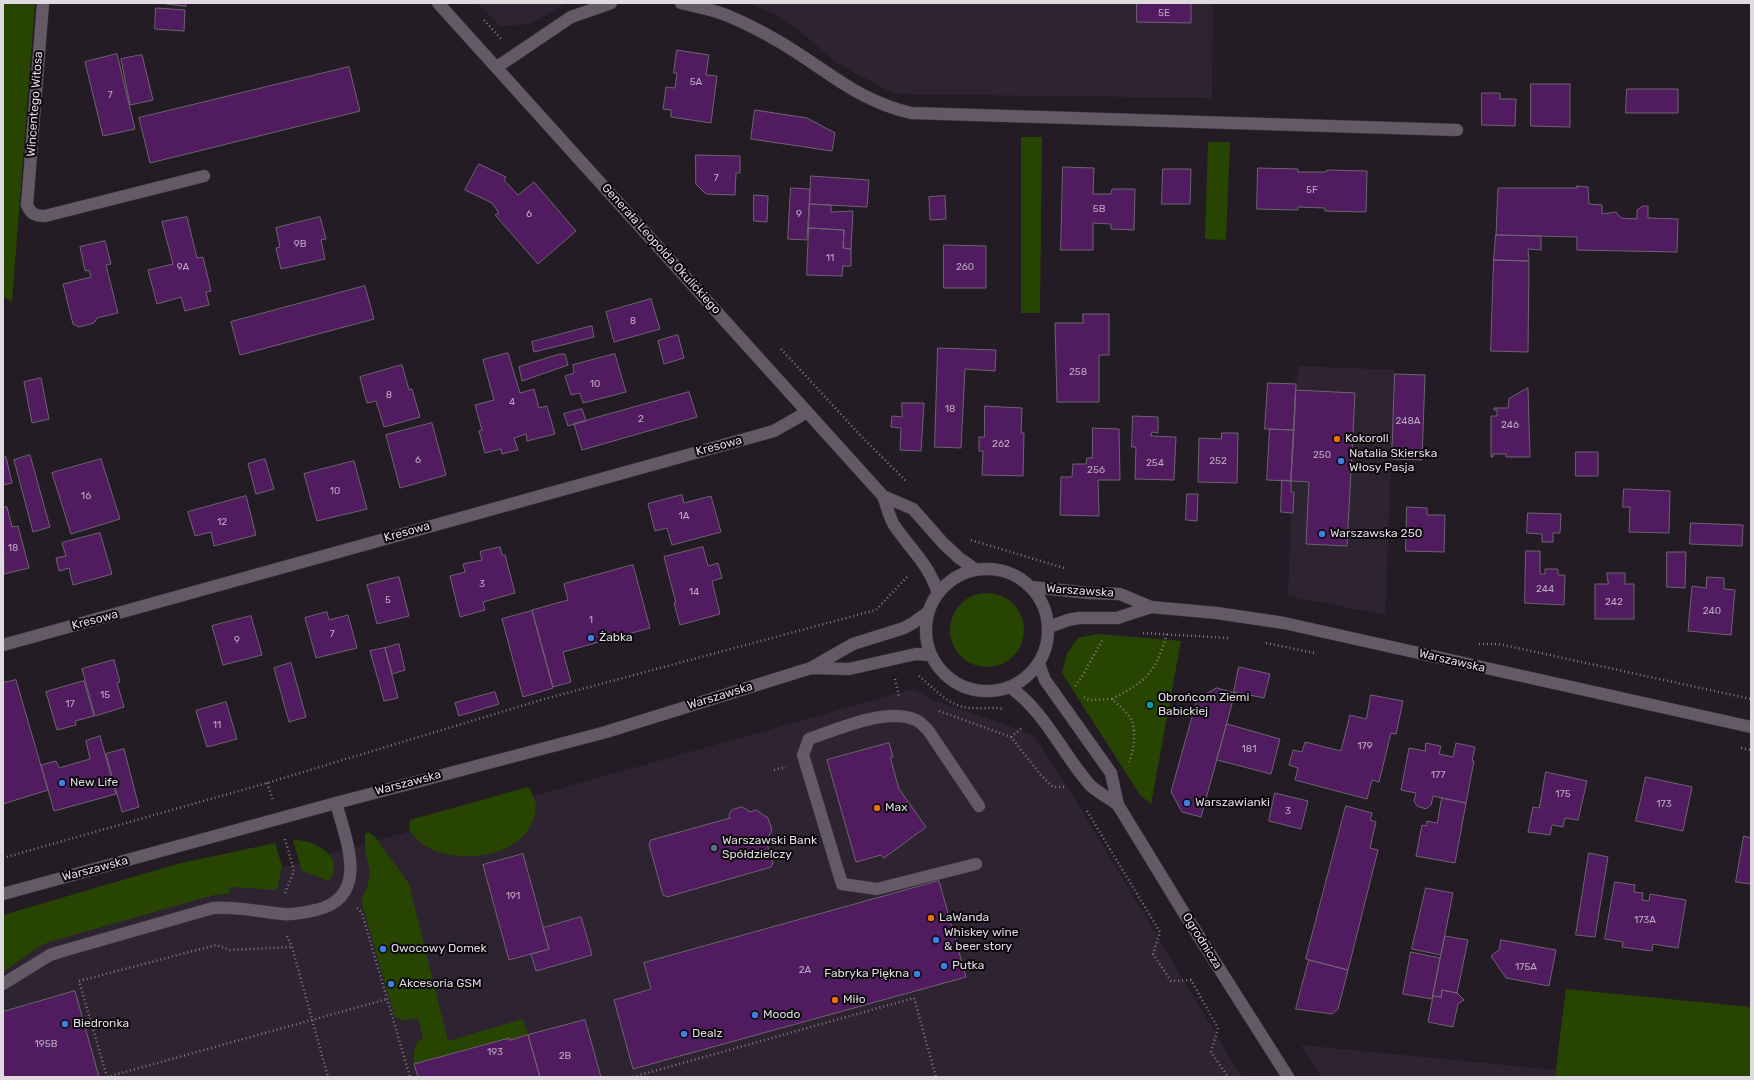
<!DOCTYPE html>
<meta charset="utf-8">
<style>
body{margin:0}
#map{position:relative;width:1754px;height:1080px;overflow:hidden;background:#231c25;font-family:Rubik,sans-serif}
canvas{display:block}
.frame{position:absolute;inset:0;border:4px solid #dedae0;pointer-events:none}
</style>
<div id="map">
<canvas width="1754" height="1080"></canvas>
<div class="frame"></div>
</div>
<script>
const ctx = document.querySelector('canvas').getContext('2d');
ctx.lineJoin = 'round';
function fill(path, color) {
  ctx.fillStyle = color;
  ctx.fill(path, 'evenodd');
}
function strokePath(path, color, width, dash) {
  ctx.strokeStyle = color;
  ctx.lineWidth = width;
  ctx.lineCap = dash ? 'butt' : 'round';
  ctx.setLineDash(dash || []);
  ctx.stroke(path);
}
function drawText(font, color, halo, rows, align = 'center') {
  ctx.font = font + ' Rubik,sans-serif';
  ctx.lineWidth = 4;
  ctx.setLineDash([]);
  ctx.textBaseline = 'middle';
  ctx.strokeStyle = halo;
  ctx.fillStyle = color;
  for (const [text, x, y, turn = 0] of rows) {
    ctx.save();
    ctx.translate(x, y);
    ctx.rotate((+turn || 0) * Math.PI / 180);
    ctx.textAlign = isNaN(turn) ? turn : align;
    if (halo) ctx.strokeText(text, 0, 0);
    ctx.fillText(text, 0, 0);
    ctx.restore();
  }
}
fill(new Path2D(`
 M477,3H567L530,24L499,26Z
 M749,3H1213L1212,98L894,94L837,63L791,24L776,15Z
 M1299,366L1395,370L1385,615L1288,596L1291,513H1293L1294,492H1291L1296,384Z
 M913,689L931,699L1034,735L1070,791L1242,1077H3V946Z
 M1301,1045L1556,1070L1555,1077H1321Z`), '#2e2331');
fill(new Path2D(`
 M3,3H35L12,302L3,296Z
 M1021,137H1042L1040,313H1021Z
 M1208,142H1230L1226,240L1205,239Z
 M950 630a37 37 0 1 1 74 0a37 37 0 1 1-74 0Z
 M1097,634L1181,641L1151,804L1140,795L1062,673L1067,654L1078,638Z
 M528,787C532,791 533,796 535,801C537,809 535,817 531,825C514,857 466,862 435,851C424,847 416,839 409,830L410,820Z
 M368,832L375,837L409,884L448,1041L523,1019L528,1035L509,1040V1038L414,1064C413,1055 414,1049 418,1041L423,1039L418,1018L404,1020L395,1018L361,900L367,888L370,872L365,849V834Z
 M293,840C314,839 347,857 329,881L302,871Z
 M275,843L282,866L277,890L230,887L229,894L214,895L49,942L40,946L3,972V915L177,864Z
 M1566,989L1751,1007V1077H1555Z`), '#274500');
const building = new Path2D(`
 M160,3H186V6Z
 M1137,3H1191V23L1137,22Z
 M156,8L185,10L184,31L155,29Z
 M677,50L709,55L706,75L717,76L711,123L671,117V110L663,109L666,87L675,88L677,73H674Z
 M117,54L135,129L103,136L85,62Z
 M142,55L153,100L130,105L121,59Z
 M349,67L360,111L150,163L139,118Z
 M1531,84H1570V127L1531,126Z
 M1627,89H1678V113H1626Z
 M1482,93H1500V99H1516L1515,126L1482,125Z
 M755,110L807,118L835,133L832,151L751,139Z
 M696,155L740,156V173H736L735,195L706,194L696,184Z
 M479,164L506,177L504,180L518,195L534,182L576,231L538,264L495,215L499,213L492,203L465,190Z
 M1063,167L1094,168L1093,194H1111L1112,189H1135L1134,230L1111,229V224L1093,223V250H1061Z
 M1258,168L1298,169V172H1326L1327,170L1367,171L1366,212L1325,211V208L1298,207V210L1257,209Z
 M1163,169H1191L1190,204H1162Z
 M811,176L869,180L867,207L810,204Z
 M1577,186L1588,187L1589,204L1602,205V214L1616,212L1621,218L1637,219V210L1643,206H1648V218L1678,219L1677,252L1577,250V237L1496,235L1498,188H1577Z
 M791,188L810,189L807,240L788,239Z
 M754,195L768,196L767,222L754,221Z
 M945,196L946,219L930,220L929,197Z
 M810,204L831,205V212L853,211L851,249L843,248L844,230L809,228Z
 M187,217L197,258L203,257L211,291L206,292L209,305L185,311L181,297L157,304L148,270L173,264L162,222Z
 M320,217L326,239L321,240L325,259L281,269L276,248L280,247L276,228Z
 M809,228L844,230L843,248L851,249V266H843L842,276L807,275Z
 M1496,235L1541,236V250L1528,249L1529,261L1494,260Z
 M105,241L111,264L106,265L118,313L97,318L94,323L79,327L73,324L63,284L91,277L89,270L85,271L80,247Z
 M944,245L986,246V288H944Z
 M1494,260L1529,261L1528,352L1491,351Z
 M365,286L374,319L240,355L231,322Z
 M651,299L660,329L614,342L606,312Z
 M1083,314H1109V355H1099V402H1057L1055,323H1083Z
 M592,326L594,337L534,352L532,342Z
 M678,335L684,358L664,364L658,341Z
 M938,348L996,350L995,371L965,369L961,448L935,447Z
 M508,353L520,393L534,389L539,408L547,406L555,434L527,441L526,434L514,438L518,450L502,454L501,449L485,453L479,431L482,430L475,405L494,400L483,360Z
 M560,354H565L568,365L522,381L519,367Z
 M615,354L626,392L583,403L580,393L571,395L565,376L574,373L573,365Z
 M402,365L409,390L412,389L420,417L384,427L376,401L367,403L360,377Z
 M1395,374L1425,375L1422,460L1392,459Z
 M41,378L49,419L32,423L24,382Z
 M1268,383L1296,384L1294,430L1265,429Z
 M1528,388L1530,457H1506V454H1493V457H1491V416H1497V410H1494V408H1508L1509,399Z
 M1296,390L1355,393L1347,546L1306,544L1309,482L1291,481Z
 M689,392L697,417L582,450L574,424Z
 M902,403H924L921,451L900,450L901,428L891,427L892,416L902,417Z
 M985,406L1022,408L1021,433H1024L1023,476L982,475L983,451H979V437H984Z
 M582,409L586,421L568,426L564,414Z
 M1133,416L1158,417V433L1152,432L1151,436L1176,437L1174,480L1135,479L1136,447H1132Z
 M432,423L446,475L400,488L386,435Z
 M1093,428L1119,429L1120,480H1098L1099,516L1060,515L1061,477H1072L1073,464H1086L1087,458H1092Z
 M1270,429L1294,430L1291,481L1267,480Z
 M1222,433H1238L1237,483L1198,482L1199,438L1221,439Z
 M1576,452H1598V476H1576Z
 M30,455L50,527L33,532L14,460Z
 M6,457L12,483L3,485V458Z
 M101,459L120,519L71,534L52,473Z
 M265,459L274,489L256,494L248,464Z
 M354,461L367,509L317,521L304,474Z
 M1282,480L1291,481V492H1294L1293,513L1281,512Z
 M1624,489L1670,491L1669,533L1629,532L1630,507H1623Z
 M1187,494H1198L1197,521L1186,520Z
 M682,495L684,503L711,496L721,532L672,545L667,528L655,531L648,504Z
 M246,496L256,535L214,546L211,532L195,536L188,512Z
 M7,507L12,527L18,526L29,568L4,574L3,508Z
 M1407,507L1427,508V515H1445L1444,552L1406,551Z
 M1528,513L1561,514L1560,533H1553V542H1542V534L1527,533Z
 M1691,523L1743,525L1742,546L1690,544Z
 M100,533L112,574L73,585L69,568L59,571L56,558L66,556L62,543Z
 M500,547L502,555H505L515,593L483,602L485,610L460,617L450,576L465,572L463,564L482,560L480,552Z
 M703,547L708,566L718,563L722,578L712,581L720,614L680,625L674,603H676L664,557Z
 M1526,551H1540V574H1545V569H1558V575H1565L1564,605L1525,603Z
 M1667,552H1686L1685,588L1667,587Z
 M633,565L650,628L563,652L571,682L553,687L532,610L568,600L564,584Z
 M1607,573H1625V584H1634V619H1595V584H1608Z
 M399,577L409,616L377,624L367,585Z
 M1707,577L1724,578V589L1735,590L1731,635L1688,631L1692,586L1706,588Z
 M532,611L553,688L523,697L502,619Z
 M327,612L329,620L348,615L357,648L316,658L305,618Z
 M251,616L262,655L223,665L212,626Z
 M399,644L405,670L392,674L385,648Z
 M385,648L398,698L384,701L370,651Z
 M114,660L120,682L117,683L124,707L95,716L82,669Z
 M291,663L306,717L289,722L274,668Z
 M1239,667L1270,674L1264,698L1234,692Z
 M16,680L48,790L3,804V683Z
 M84,681L94,716L75,721L76,725L57,730L46,692Z
 M1217,688L1235,693L1201,817L1182,812L1171,792L1197,699Z
 M495,692L499,704L459,716L455,703Z
 M1371,695L1403,701L1396,734L1391,733L1379,782L1372,780L1367,799L1295,780L1298,768L1289,765L1293,750L1302,752L1305,742L1341,751L1350,715L1366,719Z
 M226,702L237,739L207,747L196,711Z
 M1227,724L1280,739L1271,774L1217,760Z
 M100,736L116,794L54,811L41,765L56,761L59,768L90,759L86,741Z
 M889,743L893,757H890L899,789L926,827L884,858L881,855L856,862L827,760Z
 M1426,743L1441,746L1439,754L1453,757L1456,743L1475,747L1472,761H1474L1466,803L1433,796L1431,805L1426,809L1417,806L1414,801L1416,793L1401,790L1409,748L1425,751Z
 M124,749L139,807L122,812L106,754Z
 M1546,772L1587,781L1578,820L1565,818L1563,827L1552,825L1550,835L1528,832L1533,807L1539,808Z
 M1646,777L1692,787L1683,831L1636,821Z
 M1275,793L1308,801L1301,829L1269,821Z
 M1442,798L1466,803L1455,863L1416,856L1422,825L1426,826L1427,821L1437,823Z
 M1346,806L1372,813L1370,820L1376,822L1370,848L1378,850L1348,970L1306,959Z
 M742,807L748,810L749,812L756,810L768,818L772,830L766,841L773,863L771,867L667,897L663,895L649,844L651,840L730,818L729,814L732,810Z
 M1744,836L1751,838V884L1736,882Z
 M1589,853L1608,857L1595,937L1576,935Z
 M523,854L549,949L509,960L483,865Z
 M939,881L966,977L633,1069L614,1000L651,989L644,963Z
 M1615,882L1635,885L1634,892L1643,893L1642,900L1649,901L1650,894L1686,900L1678,948L1653,944L1652,951L1622,947L1623,942L1605,939Z
 M1426,888L1453,893L1441,955L1412,949Z
 M581,917L592,955L536,971L531,954L549,949L543,928Z
 M1445,936L1468,940L1457,993L1442,990L1441,997L1433,996Z
 M1501,940L1556,950L1549,986L1506,978L1491,956L1499,950Z
 M1411,952L1440,958L1432,999L1403,994Z
 M1309,960L1348,970L1338,1009L1332,1014L1296,1009Z
 M1442,990L1457,993L1464,1000L1458,1004L1453,1027L1428,1022L1433,996L1441,997Z
 M75,991L99,1077H3V1012Z
 M585,1020L601,1077H540L528,1035Z
 M528,1035L540,1077H418L414,1064L509,1038V1040Z`);
fill(building, '#511b5f');
strokePath(building, '#6d646f', 1);
const service = new Path2D(`
 M27,205C31,214 35,216 45,216L204,176
 M976,864L877,889L842,884L803,755L809,739C838,729 886,707 916,720C921,722 924,727 928,730L979,806
 M3,984L50,955L59,952L213,908C237,906 259,912 283,914C294,915 305,912 316,910C371,897 346,840 336,803`);
const minor = new Path2D(`
 M681,3C696,7 712,9 726,15C743,22 761,31 778,41C825,68 855,100 911,113L1457,130
 M497,67L571,17L611,3
 M27,205L43,3
 M3,645L774,431L807,412`);
const tertiary = new Path2D(`
 M1039,664L1045,680L1111,773L1118,805L1184,913L1288,1077
 M1010,687C1045,712 1062,753 1090,785C1097,792 1109,798 1118,805`);
const secondary = new Path2D(`
 M438,3L883,496C887,506 889,517 894,525C911,550 928,563 938,593
 M883,496L913,509L943,543L959,558L975,569
 M926 630a61 61 0 1 1 122 0a61 61 0 1 1-122 0Z
 M1031,587L1090,593L1120,594L1151,607L1217,613L1284,623L1751,727
 M1049,627L1068,620L1079,618H1117L1151,607
 M812,668L849,669L916,654L931,655
 M3,894L336,803L606,732L811,668L853,644L904,628L913,623L928,612`);
strokePath(service, '#3e3a40', 13);
strokePath(minor, '#3e3a40', 13);
strokePath(tertiary, '#3e3a40', 13);
strokePath(secondary, '#3e3a40', 13);
strokePath(new Path2D(`
 M484,20L502,40
 M781,349L861,436L907,482
 M971,540L1064,568
 M1143,633L1228,638
 M1266,643L1314,653
 M1479,644H1499L1751,699
 M919,676C934,688 948,706 969,708C980,709 992,707 1004,709
 M895,679L899,696
 M1075,686L1081,678L1103,639
 M1084,697L1089,700L1112,699C1118,705 1129,713 1132,721C1136,733 1134,751 1129,762
 M1112,699C1148,680 1155,673 1167,634
 M939,711L1011,737L1040,774L1053,787H1064
 M1011,737L1022,728
 M1741,748L1751,750
 M774,770L786,767
 M267,783L273,800
 M1087,811L1160,932L1153,954L1171,981L1191,980L1218,1028L1211,1052L1228,1077
 M285,839L294,871L285,893
 M3,858L267,783L541,700L876,610L908,576
 M357,908L362,913L410,1077
 M287,936L292,947L328,1077
 M107,1077L79,981L216,945L230,950L292,947
 M107,1077L387,999
 M633,1077L914,998L936,1077`), '#807a82', 2.5, [1, 3]);
strokePath(service, '#635a65', 12);
strokePath(minor, '#635a65', 12);
strokePath(tertiary, '#635a65', 12);
strokePath(secondary, '#635a65', 12);
for (const [x, y, r, color] of [
 [1337,439,4,"#e8710a"],
 [1341,461,4,"#3f7fe0"],
 [1322,534,4,"#3f7fe0"],
 [591,638,4,"#3f7fe0"],
 [1150,705,4,"#0f9aa8"],
 [62,783,4,"#3f7fe0"],
 [1187,803,4,"#3f7fe0"],
 [877,808,4,"#e8710a"],
 [714,848,4,"#5c6f8a"],
 [931,918,4,"#e8710a"],
 [936,940,4,"#3f7fe0"],
 [383,949,4,"#3f7fe0"],
 [944,966,4,"#3f7fe0"],
 [917,974,4,"#3f7fe0"],
 [391,984,4,"#3f7fe0"],
 [835,1000,4,"#e8710a"],
 [755,1015,4,"#3f7fe0"],
 [65,1024,4,"#3f7fe0"],
 [684,1034,4,"#3f7fe0"]
]) {
  const dot = new Path2D();
  dot.arc(x, y, r, 0, 2 * Math.PI);
  ctx.fillStyle = color;
  ctx.fill(dot);
  strokePath(dot, '#0b080b', 1.5);
}
drawText('10px', '#bbaac0', null, [
 ["5E",1164,13],
 ["5A",696,82],
 ["7",110,95],
 ["7",716,178],
 ["5F",1312,190],
 ["5B",1099,209],
 ["6",529,214],
 ["9",799,214],
 ["9B",300,244],
 ["11",830,258],
 ["9A",183,267],
 ["260",965,267],
 ["8",633,321],
 ["258",1078,372],
 ["10",595,384],
 ["8",389,395],
 ["4",512,402],
 ["18",950,409],
 ["2",641,419],
 ["248A",1408,421],
 ["246",1510,425],
 ["262",1001,444],
 ["250",1322,455],
 ["6",418,460],
 ["252",1218,461],
 ["254",1155,463],
 ["256",1096,470],
 ["10",335,491],
 ["16",86,496],
 ["1A",684,516],
 ["12",222,522],
 ["18",13,548],
 ["3",482,584],
 ["244",1545,589],
 ["14",694,592],
 ["5",388,600],
 ["242",1614,602],
 ["240",1712,611],
 ["1",591,620],
 ["7",332,634],
 ["9",237,640],
 ["15",105,695],
 ["17",70,704],
 ["11",217,725],
 ["179",1365,746],
 ["181",1249,749],
 ["177",1438,775],
 ["175",1563,794],
 ["173",1664,804],
 ["3",1288,811],
 ["191",513,896],
 ["173A",1645,920],
 ["175A",1526,967],
 ["2A",805,970],
 ["195B",46,1044],
 ["193",495,1052],
 ["2B",565,1056]
]);
drawText('12px', '#dedae0', '#0b080b', [
 ["Wincentego Witosa",35,104,-86],
 ["Generała Leopolda Okulickiego",661,249,48],
 ["Kresowa",719,446,-15],
 ["Kresowa",407,532,-16],
 ["Warszawska",1080,591,4],
 ["Kresowa",95,620,-15],
 ["Warszawska",1452,661,13],
 ["Warszawska",720,696,-17],
 ["Warszawska",408,783,-15],
 ["Warszawska",95,869,-15],
 ["Ogrodnicza",1202,941,58]
]);
drawText('12px', '#dedae0', '#0b080b', [
 ["Kokoroll",1345,439],
 ["Natalia Skierska",1349,454],
 ["Włosy Pasja",1349,468],
 ["Warszawska 250",1330,534],
 ["Żabka",599,638],
 ["Obrońcom Ziemi",1158,698],
 ["Babickiej",1158,712],
 ["New Life",70,783],
 ["Warszawianki",1195,803],
 ["Max",885,808],
 ["Warszawski Bank",722,841],
 ["Spółdzielczy",722,855],
 ["LaWanda",939,918],
 ["Whiskey wine",944,933],
 ["& beer story",944,947],
 ["Owocowy Domek",391,949],
 ["Putka",952,966],
 ["Fabryka Piękna",909,974,"right"],
 ["Akcesoria GSM",399,984],
 ["Miło",843,1000],
 ["Moodo",763,1015],
 ["Biedronka",73,1024],
 ["Dealz",692,1034]
], 'left');
</script>
